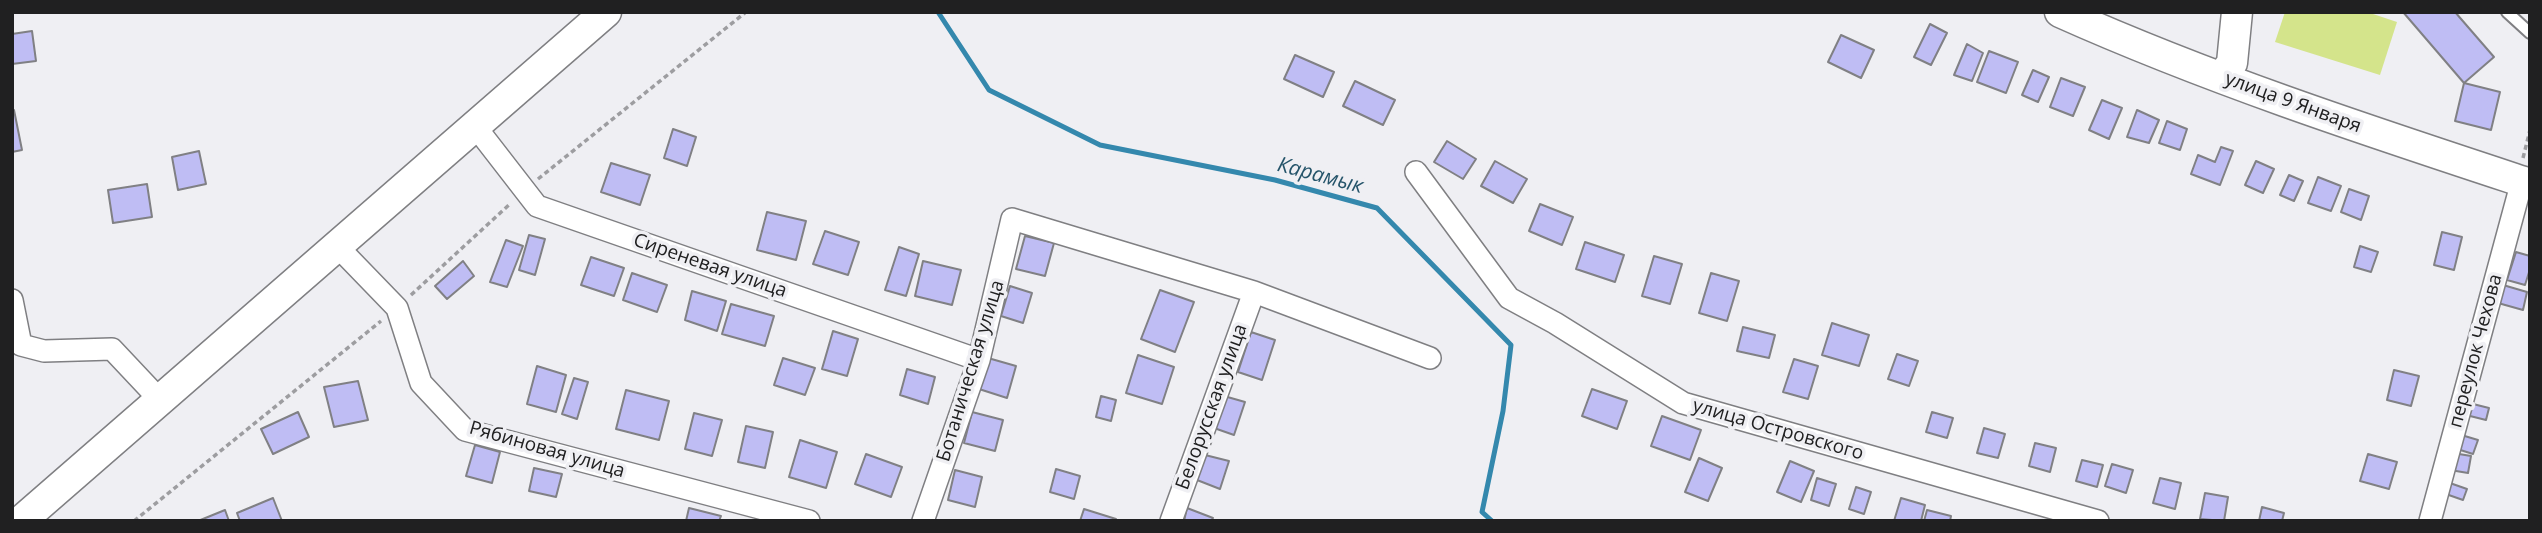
<!DOCTYPE html>
<meta charset="utf-8">
<style>
body{margin:0}
#map{position:relative;width:2542px;height:533px;overflow:hidden;background:#efeff3;font-family:"Open Sans",sans-serif}
canvas{display:block}
.frame{position:absolute;inset:0;border:14px solid #202021;pointer-events:none}
</style>
<div id="map">
<canvas width="2542" height="533"></canvas>
<div class="frame"></div>
</div>
<script>
const ctx = document.querySelector('canvas').getContext('2d');
ctx.lineJoin = 'round';
function fill(path, color) {
  ctx.fillStyle = color;
  ctx.fill(path, 'evenodd');
}
function strokePath(path, color, width, dash) {
  ctx.strokeStyle = color;
  ctx.lineWidth = width;
  ctx.lineCap = dash ? 'butt' : 'round';
  ctx.setLineDash(dash || []);
  ctx.stroke(path);
}
function drawText(font, color, halo, rows, align = 'center') {
  ctx.font = font + ' "Open Sans",sans-serif';
  ctx.lineWidth = 7;
  ctx.setLineDash([]);
  ctx.textBaseline = 'middle';
  ctx.strokeStyle = halo;
  ctx.fillStyle = color;
  for (const [text, x, y, turn = 0] of rows) {
    ctx.save();
    ctx.translate(x, y);
    ctx.rotate((+turn || 0) * Math.PI / 180);
    ctx.textAlign = isNaN(turn) ? turn : align;
    if (halo) ctx.strokeText(text, 0, 0);
    ctx.fillText(text, 0, 0);
    ctx.restore();
  }
}
fill(new Path2D(`
 M2285,12H2367L2397,22L2380,75L2275,42Z`), '#d4e48b');
strokePath(new Path2D(`
 M938,12L989,90L1100,145L1275,180L1377,208L1511,345L1503,411L1482,512L1492,521`), '#3488ad', 5);
const building = new Path2D(`
 M2403,12H2455L2494,57L2464,83Z
 M1930,24L1947,33L1931,65L1914,57Z
 M32,31L36,61L12,64V34Z
 M1841,35L1874,50L1861,78L1828,62Z
 M1967,44L1983,53L1972,81L1954,75Z
 M1989,51L2018,62L2006,93L1977,82Z
 M1295,55L1334,72L1323,97L1284,79Z
 M2033,70L2049,77L2038,102L2022,95Z
 M2061,78L2085,87L2073,116L2050,107Z
 M1355,81L1395,100L1383,125L1343,106Z
 M2464,83L2500,92L2491,130L2455,121Z
 M2102,100L2122,108L2109,139L2089,130Z
 M14,110L22,150L12,152V111Z
 M2137,110L2159,120L2149,143L2127,137Z
 M2167,121L2187,129L2180,150L2159,143Z
 M673,129L696,137L687,166L664,158Z
 M1447,141L1476,159L1463,179L1434,162Z
 M2221,147L2233,151L2220,185L2191,174L2198,155L2215,162Z
 M199,151L206,184L178,190L172,157Z
 M1495,161L1527,179L1513,203L1481,186Z
 M2256,161L2274,169L2263,193L2245,185Z
 M611,163L650,175L640,205L601,192Z
 M2289,175L2303,181L2294,201L2280,195Z
 M2318,177L2341,186L2331,211L2308,203Z
 M147,184L152,217L113,223L108,190Z
 M2349,189L2369,196L2361,220L2341,212Z
 M1540,204L1573,217L1562,245L1529,231Z
 M767,212L806,221L796,260L757,250Z
 M825,231L859,242L848,275L813,264Z
 M2442,232L2462,237L2454,270L2434,265Z
 M529,235L545,239L535,275L519,270Z
 M1025,236L1054,243L1045,276L1016,269Z
 M506,240L523,246L507,287L490,282Z
 M1585,242L1624,255L1615,282L1576,269Z
 M2360,246L2378,252L2371,272L2354,267Z
 M899,247L919,254L906,296L885,290Z
 M2516,252L2530,256V269L2525,285L2507,280Z
 M1654,256L1682,264L1670,304L1642,296Z
 M591,257L624,268L614,296L581,285Z
 M463,261L474,276L447,299L435,286Z
 M923,261L961,270L952,305L915,296Z
 M632,273L667,285L657,312L623,300Z
 M1711,273L1739,281L1727,321L1699,313Z
 M2503,285L2527,292L2523,310L2498,303Z
 M1010,286L1032,293L1023,323L1001,316Z
 M1160,290L1194,302L1175,352L1141,339Z
 M692,291L726,301L717,331L685,320Z
 M731,304L774,316L765,346L722,334Z
 M1832,323L1869,335L1859,366L1822,355Z
 M1743,327L1775,335L1769,358L1737,351Z
 M833,331L858,339L847,376L822,369Z
 M1251,332L1275,340L1262,380L1238,372Z
 M1897,354L1918,361L1909,386L1888,379Z
 M1138,355L1174,367L1162,404L1126,393Z
 M783,358L815,368L805,395L774,385Z
 M988,358L1016,366L1007,398L979,389Z
 M1794,359L1818,366L1808,399L1783,392Z
 M537,366L566,375L556,412L527,404Z
 M907,369L935,377L928,404L900,395Z
 M2394,370L2419,376L2411,406L2387,400Z
 M574,378L588,382L577,419L562,414Z
 M358,381L368,420L334,427L324,387Z
 M1592,389L1627,401L1617,429L1582,416Z
 M626,390L669,401L659,440L616,429Z
 M1101,396L1116,400L1111,421L1096,417Z
 M1224,396L1245,402L1234,435L1214,428Z
 M2469,403L2489,408L2486,420L2466,415Z
 M298,412L309,437L273,454L261,429Z
 M972,412L1003,420L995,451L964,443Z
 M1932,412L1953,418L1947,438L1926,432Z
 M694,413L722,420L712,456L685,449Z
 M1662,416L1701,430L1690,460L1651,446Z
 M746,426L773,432L765,468L738,462Z
 M1984,428L2005,434L1998,458L1977,453Z
 M2458,434L2478,440L2473,454L2454,448Z
 M800,440L837,452L826,488L789,477Z
 M2035,443L2056,448L2050,472L2029,466Z
 M475,445L500,452L492,483L466,476Z
 M2453,453L2471,456L2468,473L2450,470Z
 M866,454L902,467L891,497L855,484Z
 M2368,454L2397,462L2389,489L2360,481Z
 M1205,455L1229,461L1220,489L1197,480Z
 M1699,458L1722,468L1708,501L1685,492Z
 M2082,460L2103,465L2097,487L2076,481Z
 M1790,461L1814,471L1801,502L1777,492Z
 M2112,464L2133,470L2126,493L2105,486Z
 M534,468L562,474L556,497L529,491Z
 M1056,469L1080,476L1074,499L1050,492Z
 M955,470L982,477L975,507L948,500Z
 M1817,478L1836,484L1829,506L1811,500Z
 M2160,478L2181,483L2175,509L2153,503Z
 M2447,482L2467,489L2463,500L2443,493Z
 M1856,487L1871,492L1864,514L1849,509Z
 M2205,493L2228,497L2224,521L2200,519Z
 M273,498L282,521H240L237,513Z
 M1901,498L1925,505L1921,521H1894Z
 M2262,507L2284,513L2282,521H2259Z
 M689,508L721,516L719,521H686Z
 M1187,508L1213,518L1211,521H1184Z
 M1084,509L1116,519L1115,521H1080Z
 M225,510L229,521H198Z
 M1927,510L1951,516L1950,521H1924Z`);
fill(building, '#bfbdf4');
strokePath(building, '#808084', 2);
const lane = new Path2D(`
 M2507,12L2530,33`);
const street = new Path2D(`
 M475,126L537,206L979,360
 M1416,172L1509,298L1555,323L1683,403L2098,521
 M337,246L397,308L421,383L465,430L809,521
 M12,300L21,345L44,351L112,349L160,400
 M923,521L979,360L1012,219L1254,292L1430,358
 M1171,521L1254,292
 M2430,521L2522,181`);
const secondary = new Path2D(`
 M2060,12C2212,80 2372,132 2530,184
 M2222,77L2232,63L2237,12
 M21,521L606,12`);
strokePath(lane, '#7f7f82', 14);
strokePath(street, '#7f7f82', 24);
strokePath(secondary, '#7f7f82', 33);
strokePath(new Path2D(`
 M2523,158L2530,130
 M538,179L746,12
 M411,295L511,203
 M134,521L381,321`), '#9d9da0', 3.5, [5, 3.5]);
strokePath(lane, '#fff', 10);
strokePath(street, '#fff', 21);
strokePath(secondary, '#fff', 30);
drawText('19px', '#202021', '#efeff3', [
 ["улица 9 Января",2293,103,20],
 ["Сиреневая улица",710,266,19],
 ["переулок Чехова",2476,351,-75],
 ["Ботаническая улица",971,371,-73],
 ["Белорусская улица",1212,407,-70],
 ["улица Островского",1778,430,16],
 ["Рябиновая улица",547,450,16]
]);
drawText('italic 21px', '#25546a', '#efeff3', [
 ["Карамык",1320,176,15]
]);
</script>
